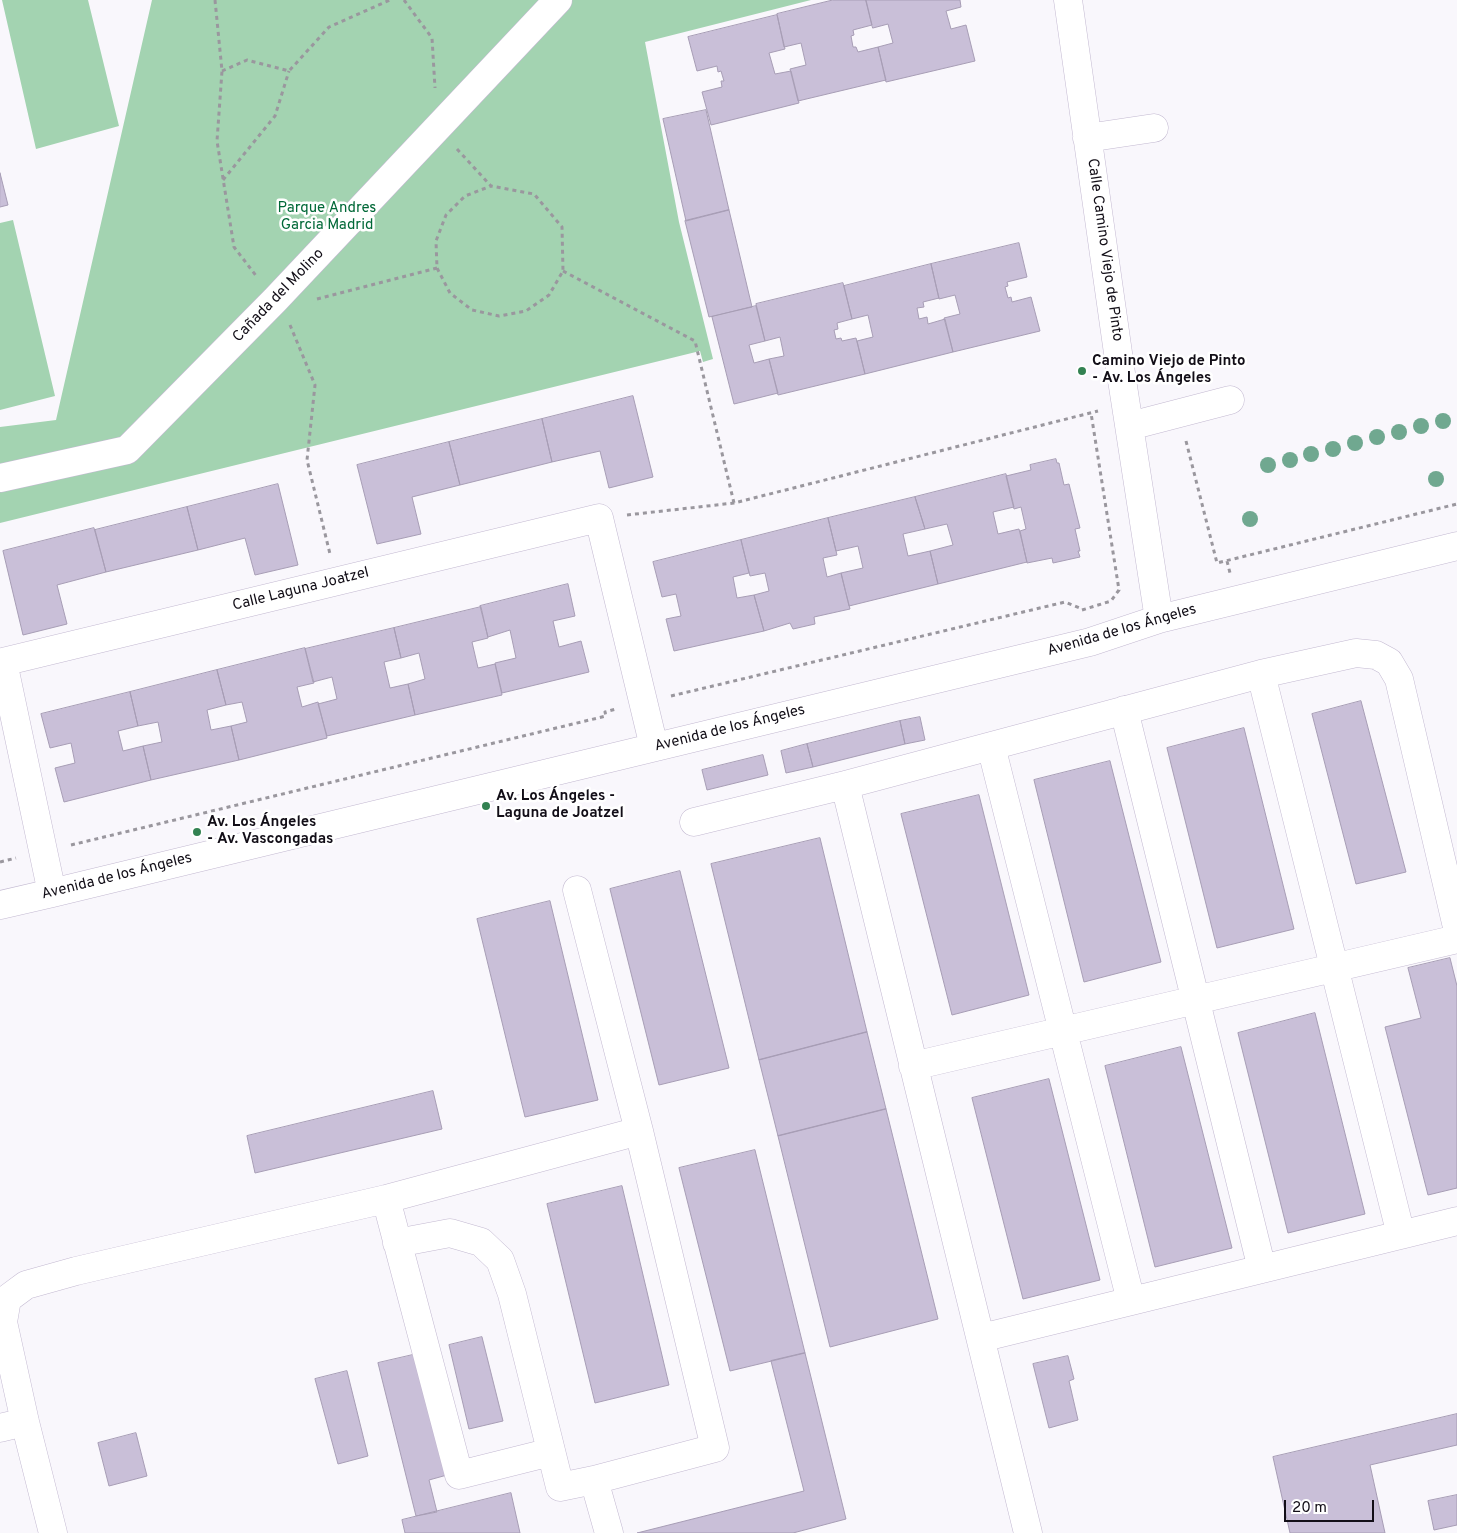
<!DOCTYPE html>
<meta charset="utf-8">
<style>
body{margin:0}
#map{position:relative;width:1457px;height:1533px;overflow:hidden;background:#f9f7fc;font-family:Overpass,sans-serif}
canvas{display:block}
.scale{position:absolute;left:1284px;top:1500px;width:90px;height:22px;box-sizing:border-box;border:2px solid #120e17;border-top:0;padding-left:6px;font-size:15px;line-height:18px;white-space:nowrap;color:#120e17;-webkit-text-stroke:4px #fff;paint-order:stroke}
</style>
<div id="map">
<canvas width="1457" height="1533"></canvas>
<div class="scale">20 m</div>
</div>
<script>
const ctx = document.querySelector('canvas').getContext('2d');
ctx.lineJoin = 'round';
function fill(path, color) {
  ctx.fillStyle = color;
  ctx.fill(path, 'evenodd');
}
function strokePath(path, color, width, dash) {
  ctx.strokeStyle = color;
  ctx.lineWidth = width;
  ctx.lineCap = dash ? 'butt' : 'round';
  ctx.setLineDash(dash || []);
  ctx.stroke(path);
}
function drawText(font, color, halo, rows, align = 'center') {
  ctx.font = font + ' Overpass,sans-serif';
  ctx.lineWidth = 5;
  ctx.setLineDash([]);
  ctx.textBaseline = 'middle';
  ctx.strokeStyle = halo;
  ctx.fillStyle = color;
  for (const [text, x, y, turn = 0] of rows) {
    ctx.save();
    ctx.translate(x, y);
    ctx.rotate((+turn || 0) * Math.PI / 180);
    ctx.textAlign = isNaN(turn) ? turn : align;
    if (halo) ctx.strokeText(text, 0, 0);
    ctx.fillText(text, 0, 0);
    ctx.restore();
  }
}
fill(new Path2D(`
 M2,0H88L119,126L36,149Z
 M152,0H811L645,42L679,222L713,359L703,362L700,351L0,523V427L56,420Z
 M13,220L55,396L0,410V223Z`), '#a3d3b1');
const building = new Path2D(`
 M833,0H866L872,25L853,30L854,35L851,36L853,47H856L858,52L878,47L886,80L798,101L790,69L806,65L801,43L784,47L777,14Z
 M866,0H960L961,7L946,11L951,29L966,25L975,61L886,82L878,47L893,43L888,24L873,28Z
 M777,15L785,49L769,53L775,74L791,71L799,103L711,125L702,92L722,87L721,81H724L721,71L718,72L717,66L697,71L688,37Z
 M706,110L729,210L686,221L663,119Z
 M0,173L8,205L0,207Z
 M729,210L752,307L709,317L685,221Z
 M1019,243L1027,277L1007,282L1008,286L1005,287L1008,298L1011,297L1012,302L1031,297L1040,331L953,352L944,318L960,314L955,295L939,299L931,264Z
 M931,264L939,298L923,302L924,307L917,308L919,319L927,317L928,324L945,319L953,352L865,374L857,341L873,337L868,315L852,319L844,286Z
 M843,283L852,319L837,323L838,329L834,330L836,339L841,338L842,341L856,338L865,374L778,395L769,359L784,356L780,337L765,341L756,304Z
 M756,306L765,341L749,345L754,363L769,359L778,393L734,404L712,317Z
 M633,396L653,477L609,488L600,451L552,462L542,419Z
 M542,419L552,462L460,485L449,442Z
 M449,442L460,485L412,497L421,534L377,544L357,465Z
 M1056,459L1057,463H1059L1064,485L1069,484L1080,528L1075,529L1080,551H1078L1080,557L1053,563L1052,558L1027,563L1020,531L1026,529L1021,507L1014,509L1006,476L1031,470L1030,465Z
 M1006,474L1014,507L993,512L998,534L1019,529L1027,562L938,584L930,551L953,545L947,524L925,529L915,497Z
 M278,484L298,565L255,575L245,538L198,550L187,507Z
 M915,497L925,529L903,534L908,556L930,551L938,584L849,606L841,573L863,568L858,546L836,551L828,518Z
 M187,507L198,550L106,572L95,530Z
 M828,518L837,555L823,558L827,577L841,573L850,609L814,617L815,624L793,629L790,623L764,631L754,595L769,591L765,573L750,576L741,540Z
 M94,528L106,572L57,585L67,624L23,635L3,551Z
 M741,540L749,573L733,577L737,598L754,595L764,631L674,651L666,619L681,616L676,594L662,597L653,562Z
 M568,584L575,616L553,621L559,647L581,641L589,672L502,693L495,663L516,658L510,630L488,637L480,606Z
 M481,607L488,638L472,642L478,668L495,664L502,695L415,715L408,684L425,679L419,653L401,658L394,628Z
 M394,628L401,658L384,662L390,688L408,684L415,715L327,736L318,704L337,699L332,677L313,682L305,649Z
 M305,648L314,683L297,687L302,707L318,702L327,738L239,760L231,726L247,722L242,702L226,705L217,670Z
 M217,670L226,705L207,710L211,730L231,726L239,760L151,780L143,746L162,742L158,722L138,726L130,692Z
 M130,692L138,726L118,731L123,751L143,746L151,780L64,802L55,768L75,763L71,743L50,748L41,714Z
 M1361,701L1406,872L1356,884L1312,714Z
 M920,717L925,740L905,744L900,721Z
 M900,721L905,744L813,767L807,744Z
 M1244,728L1294,929L1217,948L1167,748Z
 M807,744L813,767L786,773L781,751Z
 M763,755L768,775L707,790L702,770Z
 M1110,761L1161,962L1084,982L1034,780Z
 M979,795L1029,995L952,1015L901,814Z
 M820,838L867,1032L759,1060L711,864Z
 M680,871L729,1068L659,1085L610,889Z
 M550,901L598,1100L525,1117L477,919Z
 M1450,958L1457,986V1188L1428,1195L1385,1027L1421,1018L1408,968Z
 M1315,1013L1365,1214L1288,1233L1238,1033Z
 M867,1032L886,1109L778,1136L759,1060Z
 M1181,1047L1232,1248L1155,1267L1105,1066Z
 M1049,1079L1100,1280L1023,1299L972,1098Z
 M433,1091L442,1129L255,1173L247,1136Z
 M886,1109L938,1319L830,1347L778,1136Z
 M755,1150L805,1353L730,1371L679,1168Z
 M622,1186L669,1385L595,1403L547,1204Z
 M482,1337L503,1421L469,1429L449,1345Z
 M805,1353L846,1519L793,1533H637L804,1491L771,1361Z
 M417,1354L447,1475L429,1480L437,1512L416,1516L378,1363Z
 M1068,1356L1074,1379L1069,1381L1078,1420L1049,1428L1033,1364Z
 M347,1371L368,1456L338,1464L315,1379Z
 M1457,1414V1445L1370,1465L1385,1533H1290L1273,1457Z
 M136,1433L147,1476L109,1486L98,1443Z
 M511,1493L520,1533H405L402,1520Z
 M1457,1495V1525L1434,1530L1428,1501Z`);
fill(building, '#c9bfd8');
strokePath(building, '#a79db5', 1);
const minor = new Path2D(`
 M1068,0L1120,367L1159,619
 M1087,138L1154,128
 M1130,426L1230,400
 M0,478L127,450L275,300L558,0
 M1261,674L1401,1235
 M1124,710L1262,1269
 M991,746L1131,1301
 M845,785L1028,1533
 M694,822L845,785L1261,674L1356,653L1376,655L1389,662L1399,679L1457,927
 M52,893L3,662L599,518L654,747
 M0,905L52,893L1090,642L1159,619L1457,546
 M913,1066L1457,939
 M386,1199L459,1475L551,1452
 M397,1243L450,1233L481,1242L500,1260L512,1294L560,1487L594,1480L715,1448L639,1131L577,890
 M981,1338L1457,1221
 M0,1428L25,1422
 M594,1480L609,1533
 M53,1533L25,1422L3,1322L7,1299L26,1285L76,1271L386,1199L639,1131`);
strokePath(minor, '#c3b9d1', 29);
strokePath(new Path2D(`
 M215,0L222,71L217,141L234,247L257,277
 M404,0L432,38L435,88
 M222,71L247,60L289,71L329,27L390,0
 M457,149L491,186L534,194L562,227L563,271L549,295L526,311L499,316L472,310L450,293L437,268L436,241L446,215L465,196L491,186
 M223,180L275,116L289,71
 M563,271L695,341L734,503
 M317,299L437,268
 M290,325L315,385L307,460L330,554
 M1186,441L1217,563L1457,504
 M627,515L734,503L1098,411
 M1227,561L1230,573
 M1082,610L1111,601L1119,590L1091,413
 M671,696L1065,602L1082,609
 M71,845L606,716L605,712L616,709
 M0,862L16,858`), '#9a979e', 3, [4, 4]);
strokePath(minor, '#fff', 28);
ctx.fillStyle = '#70a890';
for (const [x, y] of [
 [1443,421],
 [1421,426],
 [1399,432],
 [1377,437],
 [1355,443],
 [1333,449],
 [1311,454],
 [1290,460],
 [1268,465],
 [1436,479],
 [1250,519]
]) {
  ctx.beginPath();
  ctx.arc(x, y, 8, 0, 2 * Math.PI);
  ctx.fill();
}
for (const [x, y, r, color] of [
 [1082,371,5,"#338252"],
 [486,806,5,"#338252"],
 [197,832,5,"#338252"]
]) {
  const dot = new Path2D();
  dot.arc(x, y, r, 0, 2 * Math.PI);
  ctx.fillStyle = color;
  ctx.fill(dot);
  strokePath(dot, '#fff', 2);
}
drawText('15px', '#006837', '#fff', [
 ["Parque Andres",327,209],
 ["Garcia Madrid",327,226]
]);
drawText('15px', '#120e17', '#fff', [
 ["Calle Camino Viejo de Pinto",1104,250,82],
 ["Cañada del Molino",279,296,-46],
 ["Calle Laguna Joatzel",301,590,-14],
 ["Avenida de los Ángeles",1122,631,-16],
 ["Avenida de los Ángeles",730,729,-14],
 ["Avenida de los Ángeles",117,877,-14]
]);
drawText('bold 15px', '#120e17', '#fff', [
 ["Camino Viejo de Pinto",1092,362],
 ["- Av. Los Ángeles",1092,379],
 ["Av. Los Ángeles -",496,797],
 ["Laguna de Joatzel",496,814],
 ["Av. Los Ángeles",207,823],
 ["- Av. Vascongadas",207,840]
], 'left');
</script>
